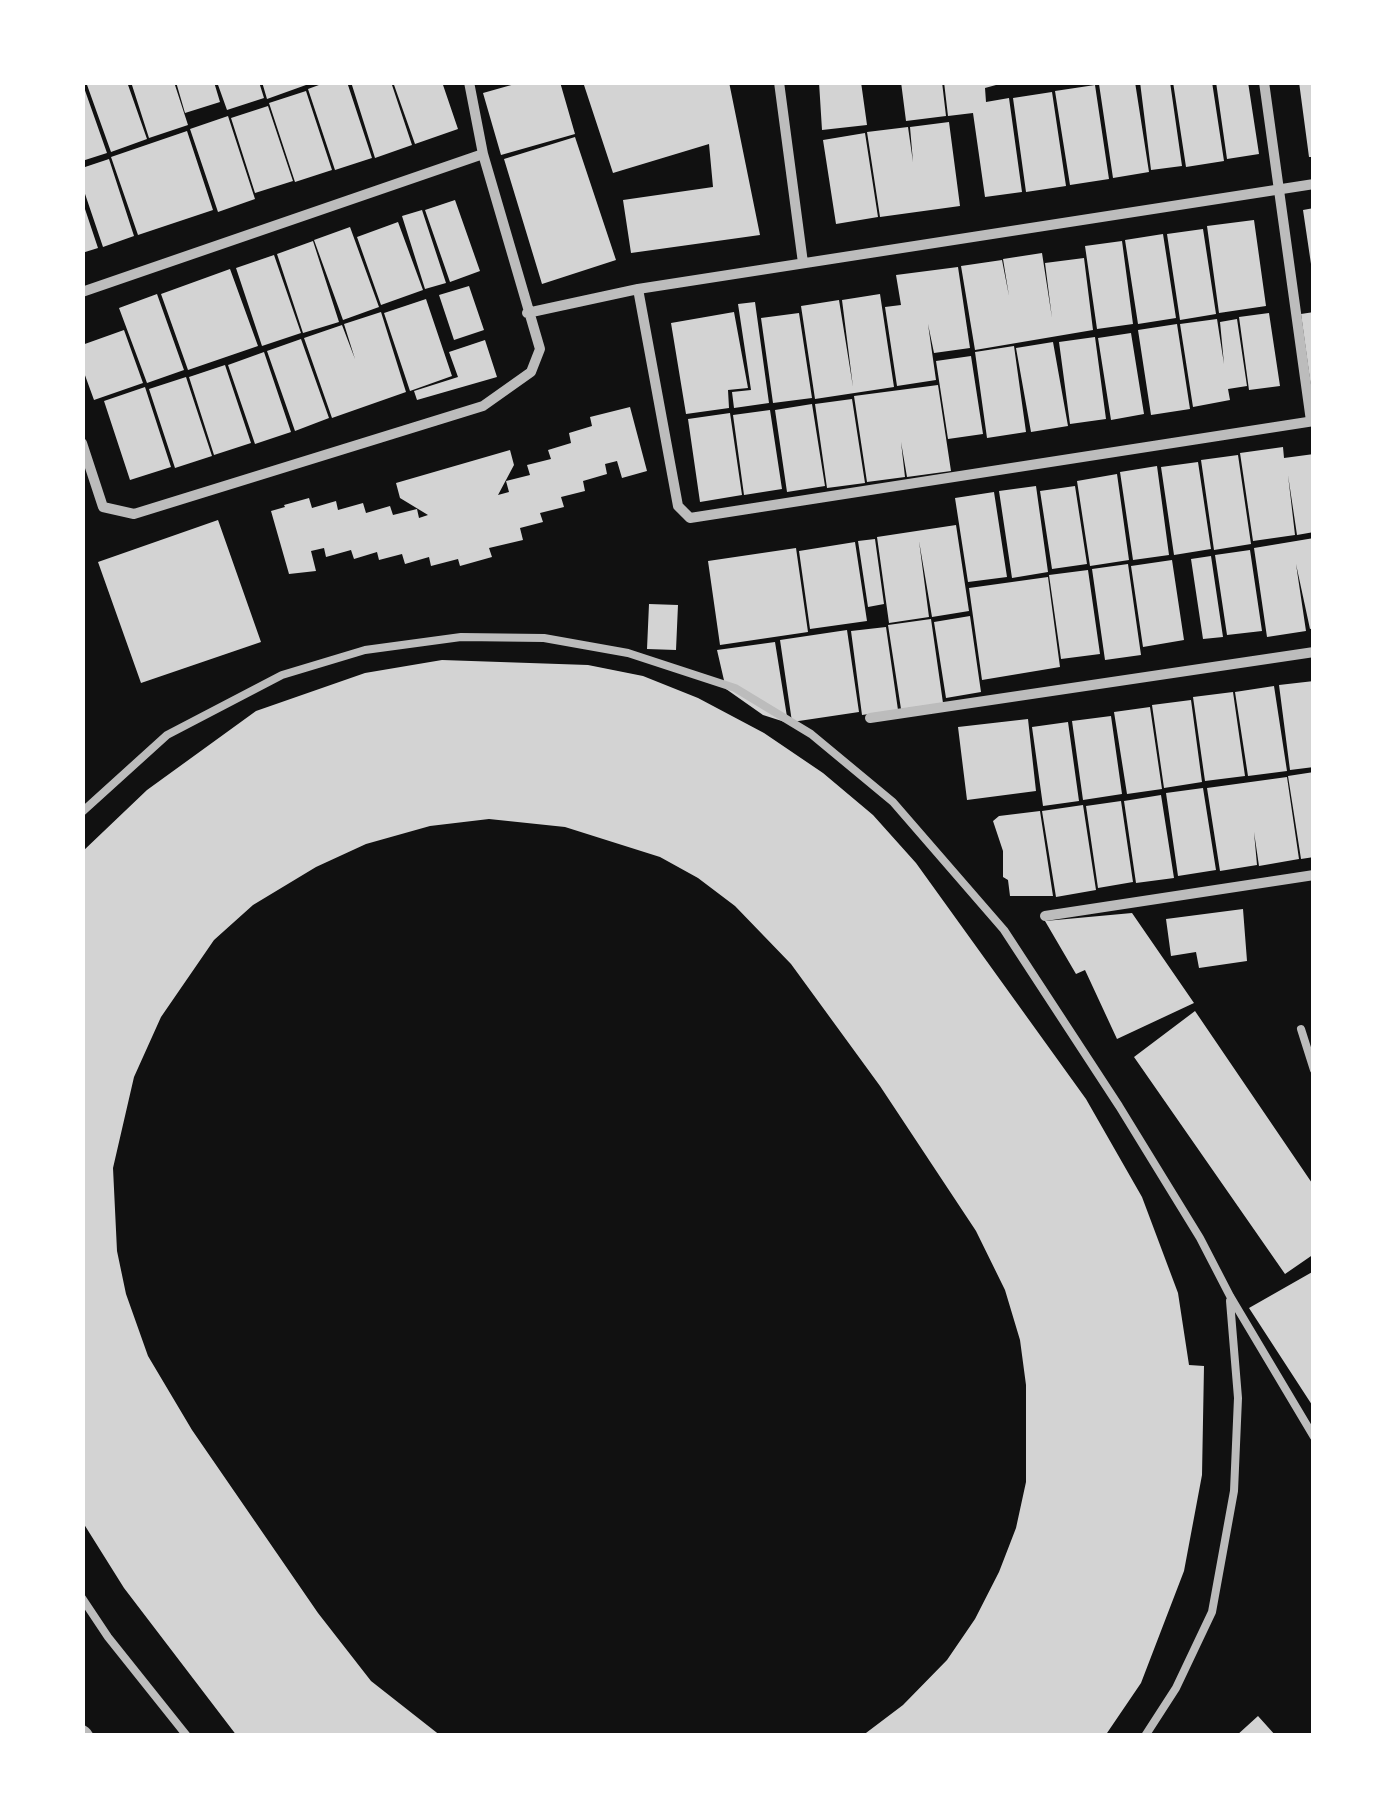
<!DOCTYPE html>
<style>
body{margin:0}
#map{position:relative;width:1396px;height:1818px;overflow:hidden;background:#111;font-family:"Public Sans",sans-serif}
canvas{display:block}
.frame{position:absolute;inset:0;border:85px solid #fff;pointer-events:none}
</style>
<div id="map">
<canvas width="1396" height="1818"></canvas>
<div class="frame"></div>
</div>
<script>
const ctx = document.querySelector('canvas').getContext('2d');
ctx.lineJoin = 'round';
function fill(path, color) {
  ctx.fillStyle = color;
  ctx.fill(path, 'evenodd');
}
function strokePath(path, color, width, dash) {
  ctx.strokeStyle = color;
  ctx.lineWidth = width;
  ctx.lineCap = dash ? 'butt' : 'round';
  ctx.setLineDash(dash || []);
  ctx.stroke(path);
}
fill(new Path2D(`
 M82,82L107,153L82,161Z
 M86,82H127L147,139L111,152Z
 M131,82H174L188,125L149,138Z
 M176,82H214L220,102L185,113Z
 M217,82H259L264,98L227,110Z
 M262,82H305L306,85L267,99Z
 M327,82H347L372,158L335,170L308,89Z
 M351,82H391L412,145L375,158Z
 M393,82H442L458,129L415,144Z
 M522,82H560L575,134L501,155L483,93Z
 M583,82H729L760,235L631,253L623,200L713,187L709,144L613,173Z
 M819,82H861L867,125L822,130Z
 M901,82H942L946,116L906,121Z
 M944,82H1007L985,88L986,102L1009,98L1022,192L985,197L973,113L948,116Z
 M1135,82L1149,172L1113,178L1099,84Z
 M1140,82H1170L1182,166L1151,170Z
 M1173,82H1212L1224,161L1186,167Z
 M1216,82H1248L1259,154L1227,159Z
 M1299,82H1314V157H1309Z
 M1095,85L1109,179L1070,185L1055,91Z
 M306,91L332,170L295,182L269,103Z
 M1052,92L1066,186L1026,192L1013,98Z
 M268,106L293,181L255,193L231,118Z
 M228,116L255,199L218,212L190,129Z
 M949,122L960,206L880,217L867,132L908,127L913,162L910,127Z
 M187,131L213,210L138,235L111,157Z
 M865,133L878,217L836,224L823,140Z
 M575,137L616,260L542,284L504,159Z
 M109,159L134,236L103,247L82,185V168Z
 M82,200L98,248L82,253Z
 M455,200L480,271L450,282L425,210Z
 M1314,208V264H1311L1303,210Z
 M422,210L446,283L425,289L402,216Z
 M1254,220L1266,306L1219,313L1207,226Z
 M398,222L423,290L381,305L357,237Z
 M350,227L379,307L343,320L314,240Z
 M1203,229L1216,314L1180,320L1167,234Z
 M1163,234L1176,318L1138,324L1125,240Z
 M313,241L339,322L303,333L277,254Z
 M1122,241L1133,324L1097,329L1085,246Z
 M1042,253L1052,318L1045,263L1084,258L1093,330L975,350L961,266L1002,260L1009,296L1003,259Z
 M274,255L301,333L262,346L236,268Z
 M958,267L970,348L934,353L928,324L936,380L897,386L885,307L901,305L896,275Z
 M230,269L258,346L188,370L161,294Z
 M469,286L484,330L454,340L439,295Z
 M157,294L184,370L147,383L119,308Z
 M880,294L894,387L815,399L801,306L839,300L853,387L842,300Z
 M426,299L452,376L410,391L384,313Z
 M755,302L769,403L734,408L732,392L751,390L738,304Z
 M381,312L406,392L332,418L304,338L342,325L355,359L344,324Z
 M734,312L748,388L728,390L729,408L686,414L671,323Z
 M1314,312V387H1311L1301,314Z
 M799,313L812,398L773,403L761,318Z
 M1269,313L1280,386L1249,390L1239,317Z
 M1217,319L1224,364L1220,322L1237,319L1247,386L1228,389L1230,400L1193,407L1180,324Z
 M1177,324L1190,409L1151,415L1138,330Z
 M124,330L143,383L94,400L82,367V345Z
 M1131,333L1144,414L1111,420L1098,338Z
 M1095,337L1106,419L1070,424L1059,342Z
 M301,339L329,418L295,431L267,351Z
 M485,340L497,377L417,400L414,391L458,377L449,352Z
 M1053,342L1068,426L1031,432L1016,348Z
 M1014,346L1026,432L987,438L975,352Z
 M264,352L291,432L255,444L228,365Z
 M971,356L983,434L948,439L936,361Z
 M225,365L251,443L214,455L189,377Z
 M186,377L212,456L175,468L149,389Z
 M938,385L951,471L907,477L901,442L905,477L867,482L854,396Z
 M145,387L171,467L130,480L104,401Z
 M852,399L865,483L827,488L815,404Z
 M812,404L825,486L787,492L775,410Z
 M630,407L647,471L622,478L617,461L605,464L607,474L583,481L585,491L561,497L564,507L540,513L543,522L520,528L523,540L489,548L492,557L460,566L458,559L431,566L429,557L405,564L402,554L379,560L377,552L354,559L351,550L326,557L324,548L311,551L316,571L289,574L271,511L285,507L284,505L309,498L312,508L336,501L338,510L363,503L366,513L390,506L393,515L417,509L419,518L428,515L400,498L396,483L510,450L514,465L498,495L509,492L506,481L530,475L527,465L551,459L548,450L571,443L569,433L592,426L590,417Z
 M770,410L782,489L744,495L733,415Z
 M730,413L742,495L700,502L688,419Z
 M1283,447L1284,458L1314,454V532L1297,535L1288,475L1295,535L1253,541L1240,453Z
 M1238,455L1251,544L1214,550L1201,460Z
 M1198,462L1211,549L1174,555L1161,467Z
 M1157,466L1169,555L1133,560L1120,472Z
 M1117,474L1129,560L1090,566L1077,481Z
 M1036,486L1048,572L1012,578L999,491Z
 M1075,486L1087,564L1052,569L1040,491Z
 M994,492L1007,577L968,582L955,498Z
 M218,520L261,642L141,683L98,562Z
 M956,525L969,611L932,617L919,541L929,617L889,623L877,537Z
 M1314,538V628L1310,629L1296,564L1306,631L1267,637L1254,548Z
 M875,539L884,604L868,607L858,541Z
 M855,542L867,621L810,629L799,551Z
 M796,548L808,632L720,645L708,561Z
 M1250,550L1262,631L1227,635L1215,555Z
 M1211,556L1223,637L1203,639L1191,559Z
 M1172,560L1184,640L1143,647L1131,566Z
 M1128,564L1141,655L1105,660L1092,569Z
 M1088,570L1100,654L1061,659L1049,575Z
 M1048,577L1060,667L982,680L969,588Z
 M649,604L678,605L676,650L647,649Z
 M970,616L981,692L946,698L934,622Z
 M931,619L943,703L901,709L888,625Z
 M886,627L898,710L862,715L851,631Z
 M847,630L859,712L792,722L780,640Z
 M775,642L788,723L763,715L726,689L717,650Z
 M442,660L588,665L643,676L698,698L764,733L823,773L873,815L916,863L1086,1099L1142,1197L1178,1293L1189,1365L1204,1366L1202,1475L1184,1571L1141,1683L1105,1736H862L903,1705L947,1660L975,1619L999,1572L1016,1528L1026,1482V1385L1020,1340L1005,1290L976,1231L880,1086L791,964L735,906L698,878L660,857L565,827L489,819L430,826L366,844L316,867L253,905L214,940L161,1017L134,1077L113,1168L117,1251L126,1294L148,1356L192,1430L318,1613L371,1681L441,1736H237L124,1588L82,1521V852L147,790L256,711L365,673Z
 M1314,681V767L1290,770L1279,685Z
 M1274,686L1287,771L1248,776L1235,692Z
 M1233,692L1245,776L1205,781L1193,697Z
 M1191,700L1202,782L1164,788L1152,705Z
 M1150,707L1162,789L1127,794L1114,712Z
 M1111,716L1122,794L1083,800L1072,721Z
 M1028,719L1036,791L967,800L958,727Z
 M1068,722L1079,801L1043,806L1032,727Z
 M1314,772V857L1301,859L1288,776Z
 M1287,777L1299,859L1259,866L1254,832L1257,865L1220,871L1207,788Z
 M1203,788L1216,870L1178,876L1166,793Z
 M1161,795L1174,878L1136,883L1124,801Z
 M1121,801L1133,882L1098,888L1086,806Z
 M1083,805L1096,890L1056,897L1042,811Z
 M1040,811L1053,896H1010L1008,880L1003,877V851L993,821L999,816Z
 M1243,909L1247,961L1199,968L1196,952L1171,956L1166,919Z
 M1132,913L1194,1003L1117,1039L1085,970L1076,974L1045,921Z
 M1195,1011L1314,1186V1254L1285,1274L1134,1057Z
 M1314,1271V1408L1249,1308Z
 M1258,1716L1276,1736H1236Z`), '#d3d3d3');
strokePath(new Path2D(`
 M82,812L167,735L282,675L365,650L461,637L544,638L628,653L735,688L811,734L893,802L1004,930L1119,1106L1200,1238L1230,1296L1314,1437
 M1301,1029L1314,1070
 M82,1598L108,1637L187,1736
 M1145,1736L1176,1688L1212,1612L1234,1491L1238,1398L1230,1301`), '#bcbcbc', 8);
strokePath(new Path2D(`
 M779,82L803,263
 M1264,82L1311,421
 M638,289L678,506L690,518L1314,421
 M82,292L483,154
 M527,313L638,289L1314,184
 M82,443L103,507L134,514L483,406L531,372L540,349L483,154L469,82
 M870,718L1314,652
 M1045,916L1314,875`), '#bcbcbc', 10);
strokePath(new Path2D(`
 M82,1734L84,1736`), '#bcbcbc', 18);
</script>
